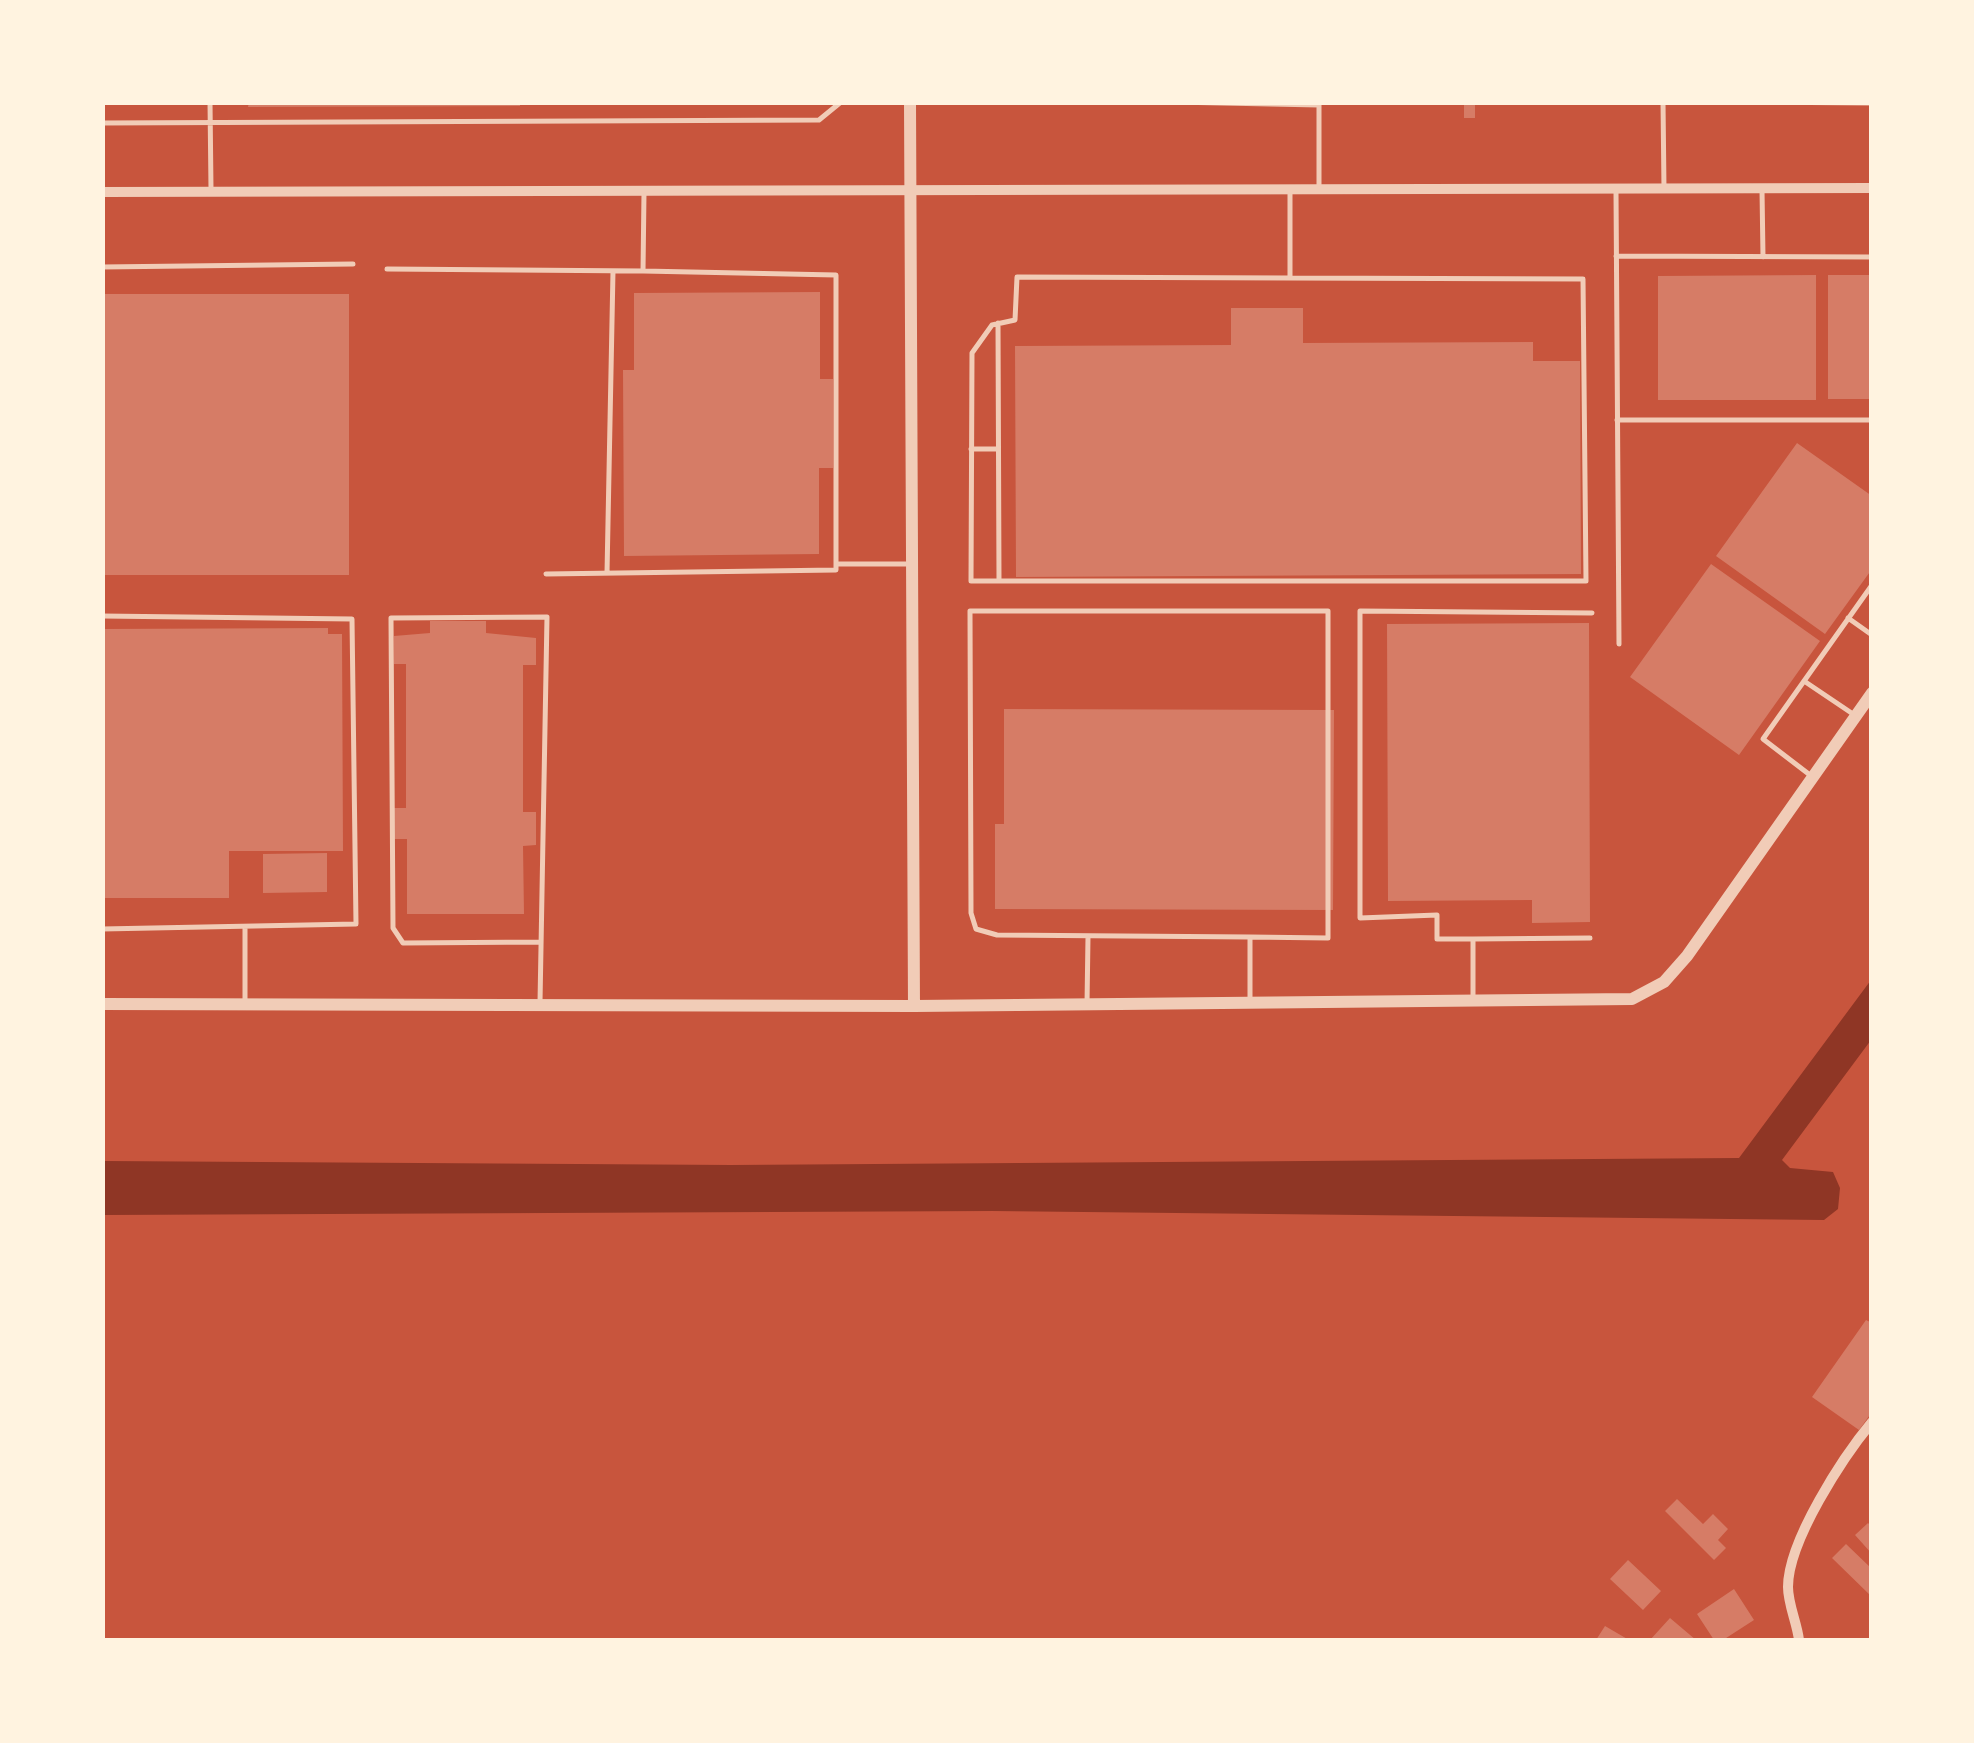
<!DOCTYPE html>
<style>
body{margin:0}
#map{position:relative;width:1974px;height:1743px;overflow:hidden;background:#c8553d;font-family:"Exo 2",sans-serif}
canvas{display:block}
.frame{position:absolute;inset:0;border:105px solid #fff3e0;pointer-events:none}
</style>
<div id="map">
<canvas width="1974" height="1743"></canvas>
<div class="frame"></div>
</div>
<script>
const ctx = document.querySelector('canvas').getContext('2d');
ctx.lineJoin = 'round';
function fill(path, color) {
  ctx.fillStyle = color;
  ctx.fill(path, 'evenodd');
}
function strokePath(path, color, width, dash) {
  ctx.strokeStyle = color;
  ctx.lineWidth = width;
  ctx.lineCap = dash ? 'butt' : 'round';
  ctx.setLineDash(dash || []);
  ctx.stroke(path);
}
fill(new Path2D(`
 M1871,980V1040L1782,1160L1790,1168L1833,1172L1840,1188L1838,1209L1824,1220L992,1211L103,1215V1161L732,1165L1739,1158Z`), '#8f3625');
fill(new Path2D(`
 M249,102H520V106L248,107Z
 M1464,102H1475V118H1464Z
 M1816,275V400H1658V276Z
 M1828,275H1872V399H1828Z
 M820,292V379H833V468H819V554L624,556L623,370H634V293Z
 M102,294H349V575H102Z
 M1231,308H1303V343L1533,342V361H1580L1581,574L1016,577L1015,346L1231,345Z
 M1797,443L1872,496V569L1825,634L1716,556Z
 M1711,564L1820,641L1739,755L1630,677Z
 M430,621H486V633L536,638V665H523V812H536V845L523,846L524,914H407V839H394V808H406V664H394V636L430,633Z
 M1589,623L1590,922L1532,923V900L1388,901L1387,624Z
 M328,628V634H342L343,851H229V898H102V629Z
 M1004,709L1334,710L1333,910L995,909V824H1004Z
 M327,853V892L263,893V854Z
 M1866,1320L1872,1323V1412L1859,1430L1812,1397Z
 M1677,1499L1703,1524L1713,1514L1728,1529L1718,1540L1726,1548L1714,1560L1665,1511Z
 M1868,1523L1872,1527V1554L1855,1535Z
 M1846,1544L1872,1569V1597L1832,1558Z
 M1628,1560L1661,1591L1643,1610L1610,1579Z
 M1734,1589L1754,1620L1723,1640H1714L1697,1614Z
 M1670,1618L1696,1640H1650Z
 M1605,1626L1629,1640H1596Z`), '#d67c66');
strokePath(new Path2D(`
 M210,102L211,189
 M1174,102L1319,105V186
 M1663,102L1664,189
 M1748,102L1872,103
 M102,123L819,120L841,102
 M1762,190L1763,257
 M1616,192L1619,644
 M1616,256L1872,257
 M102,267L353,264
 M387,269L643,271L644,193
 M1290,278L1583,279L1586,581H971L972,353L992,325L1015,320L1017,277L1290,278V189
 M998,323L999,581
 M1617,420H1872
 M971,449H998
 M836,564H908
 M607,573L613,271
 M546,574L836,570V275L643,271
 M102,616L352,619L356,924L102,929
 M1848,618L1872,635
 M1804,681L1853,714
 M1810,775L1763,739L1872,585
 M1250,937L997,935L976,929L971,913L970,611H1328V938L1250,937V1001
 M1473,939H1437V915L1360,918V611L1592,613
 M1473,1000V939L1590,938
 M540,1002L547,617L391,618L393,928L403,943L541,942
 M245,1004V927
 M1087,1004L1088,937`), '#f1ccb7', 5);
strokePath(new Path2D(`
 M102,192L1872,188
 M1799,1640C1797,1623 1788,1604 1788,1587C1788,1541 1843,1457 1872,1422`), '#f1ccb7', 10);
strokePath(new Path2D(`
 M910,102L914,1006
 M102,1004L914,1006L1632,999L1664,982L1687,956L1872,693`), '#f1ccb7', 12);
</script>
